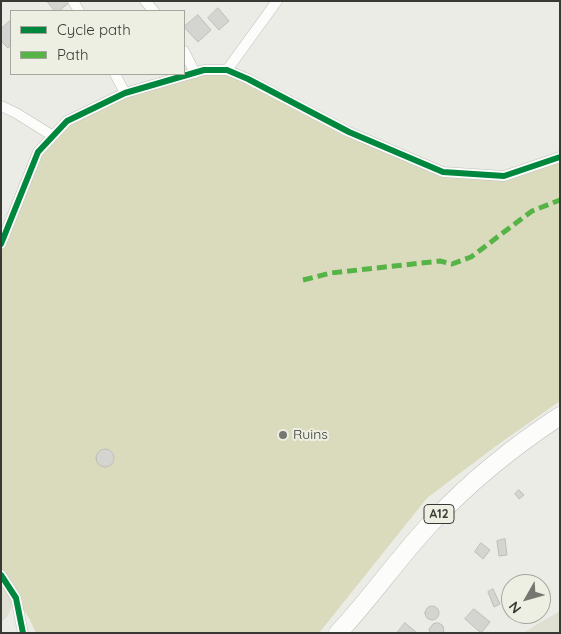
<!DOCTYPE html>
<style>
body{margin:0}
#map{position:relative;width:561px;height:634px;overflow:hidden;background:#ecece6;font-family:Quicksand,sans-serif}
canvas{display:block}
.frame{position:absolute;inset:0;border:2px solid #383834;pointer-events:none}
.legend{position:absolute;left:10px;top:10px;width:175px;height:65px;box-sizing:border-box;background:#eeefe3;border:1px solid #a5a69d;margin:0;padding:6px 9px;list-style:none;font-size:15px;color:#383834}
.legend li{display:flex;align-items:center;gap:10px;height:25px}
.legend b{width:25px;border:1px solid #a5a69d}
.north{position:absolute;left:501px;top:574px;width:50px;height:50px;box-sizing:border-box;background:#eeefe3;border:1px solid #a5a69d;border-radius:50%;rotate:232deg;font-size:14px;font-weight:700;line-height:20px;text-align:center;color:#383834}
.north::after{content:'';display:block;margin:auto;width:18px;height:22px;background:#777772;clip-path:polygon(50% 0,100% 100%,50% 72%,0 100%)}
</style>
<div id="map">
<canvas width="561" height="634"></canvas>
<div class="frame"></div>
<ul class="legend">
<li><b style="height:6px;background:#00873e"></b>Cycle path</li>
<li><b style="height:6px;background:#56b346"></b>Path</li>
</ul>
<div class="north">N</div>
</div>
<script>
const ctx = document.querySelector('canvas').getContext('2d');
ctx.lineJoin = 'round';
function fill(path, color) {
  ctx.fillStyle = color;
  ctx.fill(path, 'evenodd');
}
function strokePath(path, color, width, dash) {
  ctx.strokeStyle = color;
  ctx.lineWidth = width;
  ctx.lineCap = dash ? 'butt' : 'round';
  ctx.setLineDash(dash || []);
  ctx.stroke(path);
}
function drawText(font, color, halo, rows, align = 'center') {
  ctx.font = font + ' Quicksand,sans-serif';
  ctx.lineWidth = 4;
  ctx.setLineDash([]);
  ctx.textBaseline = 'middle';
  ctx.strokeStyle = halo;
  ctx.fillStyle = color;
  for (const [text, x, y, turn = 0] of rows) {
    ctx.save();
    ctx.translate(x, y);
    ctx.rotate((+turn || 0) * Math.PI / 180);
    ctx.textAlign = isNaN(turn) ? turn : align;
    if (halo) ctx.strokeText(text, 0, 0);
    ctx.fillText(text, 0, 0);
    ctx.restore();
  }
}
fill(new Path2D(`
 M1,575L16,598L7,617L1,622Z
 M560,611V633H523L536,625Z`), '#dfdfd2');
fill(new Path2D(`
 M227,70L443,172L504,176L560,157V401L496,446L427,498L319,633H36L30,620L1,575V244L38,152L67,121L125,93Z`), '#dadbbd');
const building = new Path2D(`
 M47,1H71L59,11H55Z
 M218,8L229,21L219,30L208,18Z
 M198,15L211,30L198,42L184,27Z
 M11,20V44L8,48L1,41V29Z
 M96 458a9 9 0 1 1 18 0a9 9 0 1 1-18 0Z
 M519,490L524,495L519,499L515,494Z
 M505,539L507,555L499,556L497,541Z
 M481,543L490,550L483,559L475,552Z
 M493,589L500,604L494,607L488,592Z
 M425 613a7 7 0 1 1 14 0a7 7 0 1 1-14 0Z
 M474,609L490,622L481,633L465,619Z
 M405,623L416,632V633H397Z
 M439,623L443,626L444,633H430L429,629L433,624Z`);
fill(building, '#d4d4d0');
strokePath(building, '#bebeb9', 1);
const minor = new Path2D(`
 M73,1L79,11
 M145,1L154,11
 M184,51L195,73
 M227,70L277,1
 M115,74L125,93
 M1,106L16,113L53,136
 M1,244L38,152L67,121L125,93L204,70H227L248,79L349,132L443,172L504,176L560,157
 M1,575L16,598L23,633`);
const trunk = new Path2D(`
 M338,633C372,597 400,555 434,520C472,480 514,446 560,416`);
strokePath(minor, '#bfbfbb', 11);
strokePath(trunk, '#bfbfbb', 19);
strokePath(minor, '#fcfcfb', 10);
strokePath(trunk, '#fcfcfb', 18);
strokePath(new Path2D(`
 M303,280L331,273L440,261L452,264L471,257L532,211L560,200`), '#56b346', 5, [10, 5]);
strokePath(new Path2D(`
 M1,244L38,152L67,121L125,93L204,70H227L248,79L349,132L443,172L504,176L560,157
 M1,575L16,598L23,633`), '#00873e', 6);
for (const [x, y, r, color] of [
 [283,435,5,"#777772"]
]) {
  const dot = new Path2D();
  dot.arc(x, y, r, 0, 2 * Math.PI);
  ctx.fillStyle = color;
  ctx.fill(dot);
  strokePath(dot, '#eeefe3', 2);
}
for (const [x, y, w] of [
 [439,514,30]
]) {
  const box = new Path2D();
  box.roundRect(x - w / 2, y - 9.5, w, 19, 4);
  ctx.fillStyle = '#eeefe3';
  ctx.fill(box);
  strokePath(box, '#383834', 1);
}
drawText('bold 12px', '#383834', null, [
 ["A12",439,514]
]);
drawText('14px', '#383834', '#eeefe3', [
 ["Ruins",293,435]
], 'left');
</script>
